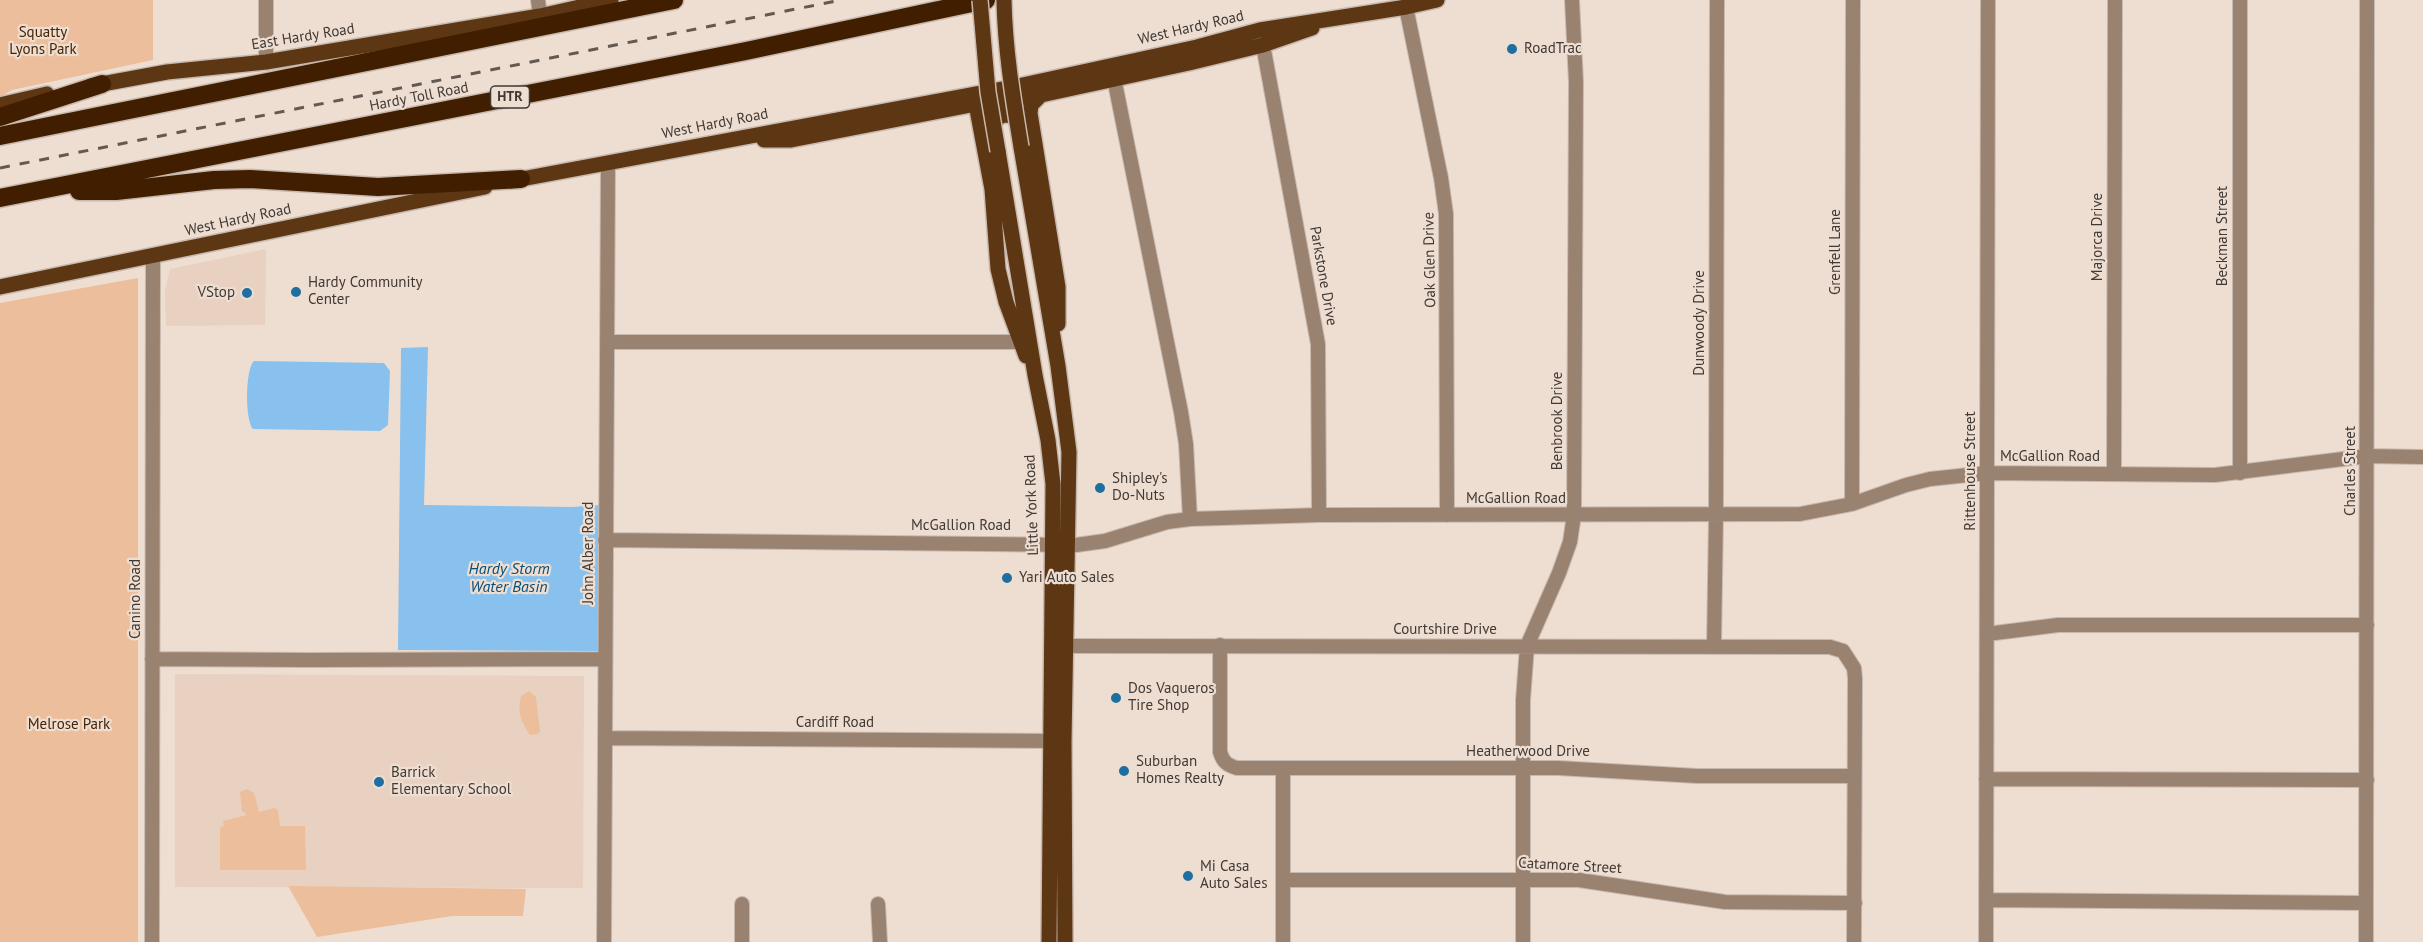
<!DOCTYPE html>
<style>
body{margin:0}
canvas{display:block;background:#eeddd1}
</style>
<canvas width="2423" height="942"></canvas>
<script>
const ctx = document.querySelector('canvas').getContext('2d');
ctx.lineJoin = 'round';
function fill(path, color) {
  ctx.fillStyle = color;
  ctx.fill(path, 'evenodd');
}
function strokePath(path, color, width, dash) {
  ctx.strokeStyle = color;
  ctx.lineWidth = width;
  ctx.lineCap = dash ? 'butt' : 'round';
  ctx.setLineDash(dash || []);
  ctx.stroke(path);
}
function drawText(font, color, halo, rows, align = 'center') {
  ctx.font = font + ' "PT Sans",sans-serif';
  ctx.lineWidth = 4.5;
  ctx.setLineDash([]);
  ctx.textBaseline = 'middle';
  ctx.strokeStyle = halo;
  ctx.fillStyle = color;
  for (const [text, x, y, turn = 0] of rows) {
    ctx.save();
    ctx.translate(x, y);
    ctx.rotate((+turn || 0) * Math.PI / 180);
    ctx.textAlign = isNaN(turn) ? turn : align;
    if (halo) ctx.strokeText(text, 0, 0);
    ctx.fillText(text, 0, 0);
    ctx.restore();
  }
}
fill(new Path2D(`
 M266,249L265,325L166,326L165,291L170,269Z
 M175,674L584,676L583,888L175,887Z`), '#e8d1c0');
fill(new Path2D(`
 M0,0H153V60L12,90L0,97Z
 M138,278V942H0V303Z
 M529,691L536,697L540,731L538,734L530,735C521,722 517,711 521,696Z
 M247,789L254,793L259,812L274,808L278,810L280,826H305L306,870H220V827L224,826L223,821L247,815L242,811L240,792Z
 M288,886L526,889L523,916H452L317,937Z`), '#ecbe9c');
fill(new Path2D(`
 M428,347L424,505L572,507L599,505L598,651L398,650L401,348Z
 M254,361L384,363L390,371L388,425L380,431L253,429C245,421 245,369 254,361Z`), '#88c1ed');
const minor = new Path2D(`
 M266,0V62
 M538,0L540,16
 M1406,7L1441,178L1446,214L1447,515
 M1263,45L1318,344L1319,515
 M1114,78L1181,412L1186,444L1190,519
 M607,342H1020
 M2240,473V0
 M2114,474L2115,0
 M1852,504L1853,0
 M605,540L1076,545L1105,541L1167,522L1190,519L1319,515L1800,514L1852,504L1906,485L1930,479L1987,473L2215,475L2367,456L2423,457
 M1987,634L2058,625H2367
 M1220,645V752C1223,762 1227,765 1237,768H1558L1697,776H1854
 M1067,646L1830,647L1843,651L1854,668L1855,678L1854,942
 M1714,646L1716,515L1717,0
 M152,659L308,660L605,659
 M605,738L1059,741
 M1283,769V942
 M1986,779L2367,780
 M1283,880H1579L1725,902L1855,903
 M1986,900L2366,903
 M742,904V942
 M878,904L880,942
 M152,942L153,257
 M604,942L608,164
 M1523,942V700L1527,646L1559,573L1570,542L1574,515L1576,82L1572,0
 M1986,942L1988,0
 M2366,942L2367,0`);
const major = new Path2D(`
 M91,86L167,72L266,62L540,16L611,0
 M1041,95L1031,105L1030,113L1058,287V324
 M976,104L992,189L998,269L1006,302L1026,356
 M0,105L47,94
 M987,132L989,125L1002,115L1022,116L1025,119
 M764,140H791L976,104L1041,95L1189,63L1263,45L1312,28
 M1021,147L1058,366L1069,452L1064,741L1065,942
 M998,151L1035,375L1048,440L1053,484L1049,942
 M511,181L1018,86L1197,47L1260,30L1406,7L1437,0
 M0,287L485,187`);
const highway = new Path2D(`
 M0,117L102,84
 M0,136L674,0
 M79,191H116L214,180L250,179L378,187L521,179
 M0,198L746,51L986,0`);
strokePath(minor, '#c8b9ae', 16);
strokePath(major, '#c8b9ae', 18);
strokePath(highway, '#c8b9ae', 21);
strokePath(minor, '#9a8271', 14);
strokePath(major, '#5d3614', 15);
strokePath(highway, '#411e00', 18);
strokePath(new Path2D(`
 M0,168L841,0`), '#625953', 3, [10, 10]);
const majorBridge = new Path2D(`
 M980,0L988,92L998,151
 M1004,0C1005,50 1013,98 1021,147`);
strokePath(majorBridge, '#c8b9ae', 18, []);
strokePath(majorBridge, '#5d3614', 15);
for (const [x, y, r, color] of [
 [1512,49,6,"#1e6ea0"],
 [296,292,6,"#1e6ea0"],
 [247,293,6,"#1e6ea0"],
 [1100,488,6,"#1e6ea0"],
 [1007,578,6,"#1e6ea0"],
 [1116,698,6,"#1e6ea0"],
 [1124,771,6,"#1e6ea0"],
 [379,782,6,"#1e6ea0"],
 [1188,876,6,"#1e6ea0"]
]) {
  const dot = new Path2D();
  dot.arc(x, y, r, 0, 2 * Math.PI);
  ctx.fillStyle = color;
  ctx.fill(dot);
  strokePath(dot, '#eeddd1', 2);
}
for (const [x, y, w] of [
 [510,97,39]
]) {
  const box = new Path2D();
  box.roundRect(x - w / 2, y - 11, w, 22, 4.5);
  ctx.fillStyle = '#eeddd1';
  ctx.fill(box);
  strokePath(box, '#403934', 1.5);
}
drawText('bold 14px', '#403934', null, [
 ["HTR",510,97]
]);
drawText('15px', '#403934', '#eeddd1', [
 ["West Hardy Road",1191,28,-13],
 ["East Hardy Road",303,37,-9],
 ["Hardy Toll Road",419,97,-11],
 ["West Hardy Road",715,124,-11],
 ["West Hardy Road",238,220,-12],
 ["Beckman Street",2223,236,-90],
 ["Majorca Drive",2098,237,-90],
 ["Grenfell Lane",1836,252,-90],
 ["Oak Glen Drive",1430,260,-91],
 ["Parkstone Drive",1323,276,80],
 ["Dunwoody Drive",1700,323,-90],
 ["Benbrook Drive",1558,421,-90],
 ["McGallion Road",2050,457],
 ["Rittenhouse Street",1971,471,-90],
 ["Charles Street",2351,471,-90],
 ["McGallion Road",1516,499],
 ["Little York Road",1032,505,-92],
 ["McGallion Road",961,526],
 ["John Alber Road",589,553,-90],
 ["Canino Road",136,599,-90],
 ["Courtshire Drive",1445,630],
 ["Cardiff Road",835,723],
 ["Heatherwood Drive",1528,752],
 ["Catamore Street",1570,866,3]
]);
drawText('15px', '#472302', '#eeddd1', [
 ["Squatty",43,33],
 ["Lyons Park",43,50],
 ["Melrose Park",69,725]
]);
drawText('15px', '#403934', '#eeddd1', [
 ["RoadTrac",1524,49],
 ["Hardy Community",308,283],
 ["Center",308,300],
 ["VStop",235,293,"right"],
 ["Shipley's",1112,479],
 ["Do-Nuts",1112,496],
 ["Yari Auto Sales",1019,578],
 ["Dos Vaqueros",1128,689],
 ["Tire Shop",1128,706],
 ["Suburban",1136,762],
 ["Homes Realty",1136,779],
 ["Barrick",391,773],
 ["Elementary School",391,790],
 ["Mi Casa",1200,867],
 ["Auto Sales",1200,884]
], 'left');
drawText('italic 16px', '#074f78', '#eeddd1', [
 ["Hardy Storm",509,569],
 ["Water Basin",509,587]
]);
</script>
